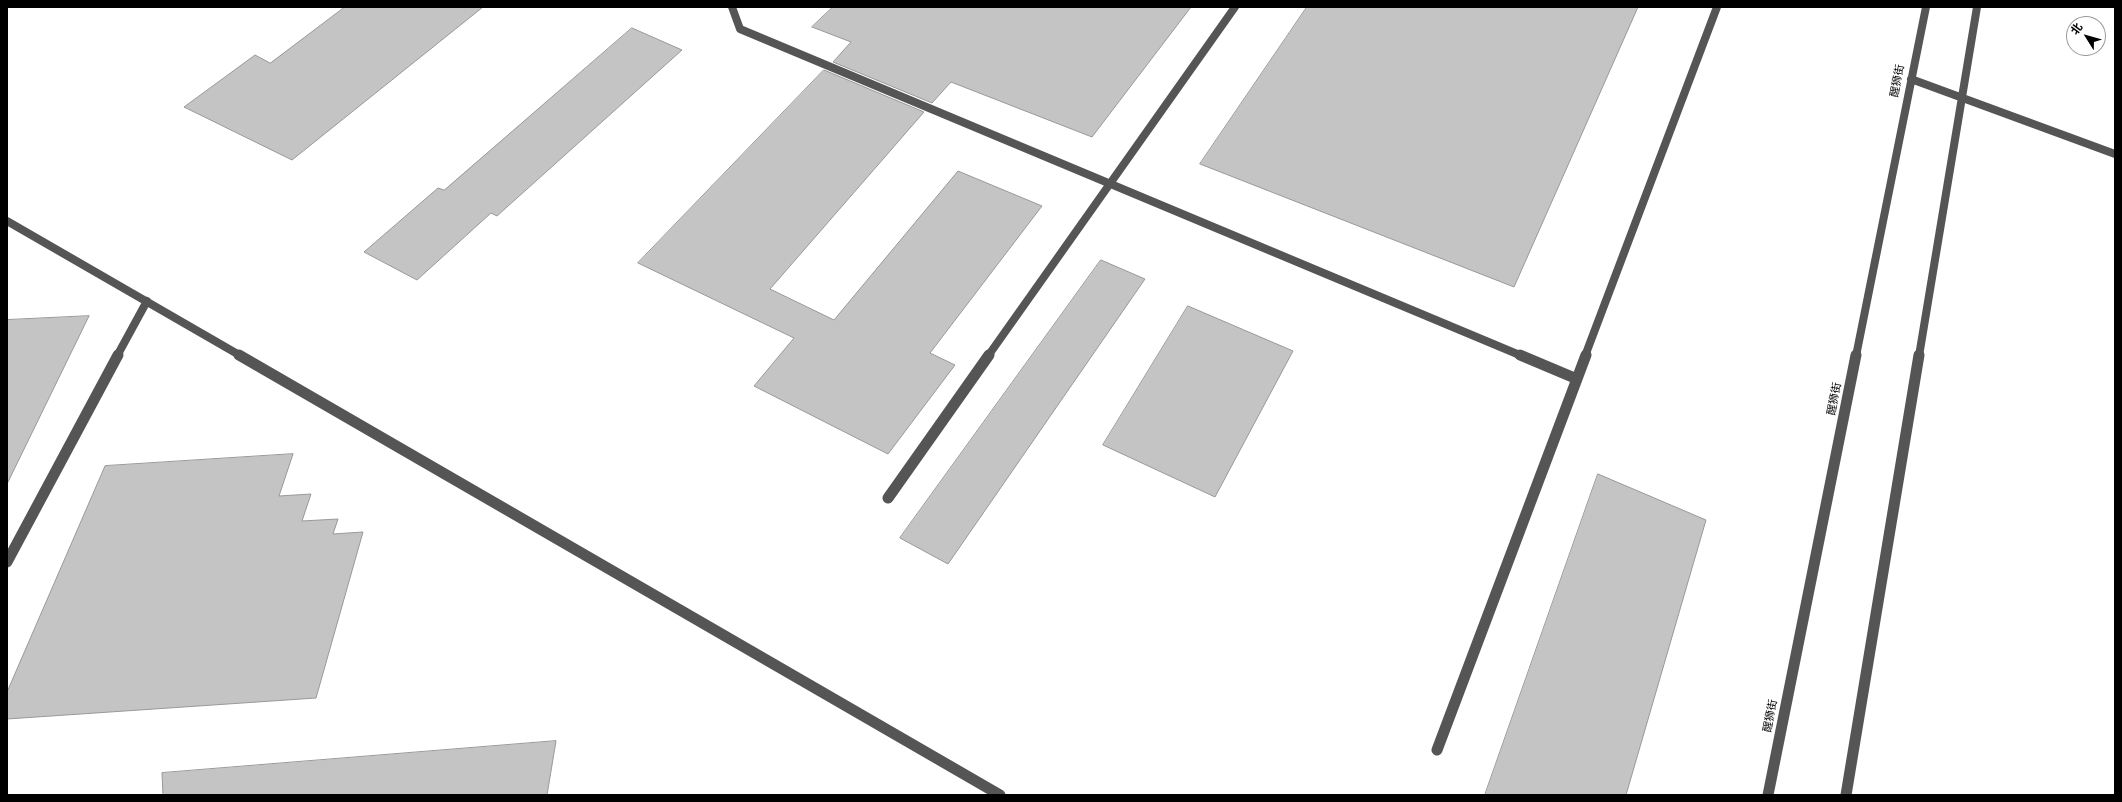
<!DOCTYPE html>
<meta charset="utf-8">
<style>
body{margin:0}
#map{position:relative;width:2122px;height:802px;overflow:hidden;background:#fff;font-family:"Nunito Sans","Noto Sans SC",sans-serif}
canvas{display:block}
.frame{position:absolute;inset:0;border:8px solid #000;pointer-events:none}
.north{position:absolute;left:2066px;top:16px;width:40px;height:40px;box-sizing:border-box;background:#fff;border:1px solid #999;border-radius:50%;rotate:307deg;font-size:11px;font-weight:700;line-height:16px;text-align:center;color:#000}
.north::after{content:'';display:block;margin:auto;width:14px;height:18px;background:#000;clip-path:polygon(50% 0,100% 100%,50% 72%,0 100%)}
</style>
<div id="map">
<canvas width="2122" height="802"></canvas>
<div class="frame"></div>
<div class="north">北</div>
</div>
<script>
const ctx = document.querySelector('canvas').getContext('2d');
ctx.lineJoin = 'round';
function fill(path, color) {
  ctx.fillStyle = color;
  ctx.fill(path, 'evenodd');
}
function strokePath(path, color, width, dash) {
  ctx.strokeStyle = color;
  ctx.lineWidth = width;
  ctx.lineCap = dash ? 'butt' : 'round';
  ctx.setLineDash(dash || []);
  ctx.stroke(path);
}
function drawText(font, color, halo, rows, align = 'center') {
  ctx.font = font + ' "Nunito Sans","Noto Sans SC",sans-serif';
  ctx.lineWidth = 3;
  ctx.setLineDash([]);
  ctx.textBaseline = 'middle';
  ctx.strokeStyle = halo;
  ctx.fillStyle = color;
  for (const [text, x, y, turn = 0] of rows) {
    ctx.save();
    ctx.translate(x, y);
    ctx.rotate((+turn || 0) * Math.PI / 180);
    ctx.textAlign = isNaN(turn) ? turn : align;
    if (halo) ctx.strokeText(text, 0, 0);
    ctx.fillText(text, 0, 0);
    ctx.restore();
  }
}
const building = new Path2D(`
 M345,7H483L292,160L184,107L255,55L270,63Z
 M833,7H1191L1092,137L951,82L932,103L833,62L851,42L812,27Z
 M1307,7H1638L1514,287L1200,164Z
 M632,28L682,50L497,216L491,213L417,280L364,252L438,188L444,190Z
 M824,70L924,112L770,289L834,320L958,171L1042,206L930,353L955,365L888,454L754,386L794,338L638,263Z
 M1101,260L1145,279L948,564L900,538Z
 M1188,306L1293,351L1215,497L1103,445Z
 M89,316L7,484V320Z
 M293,454L279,496L311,494L302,521L338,519L333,534L363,532L316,698L7,719V692L105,466Z
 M1598,474L1706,520L1626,795H1485Z
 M556,741L547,795H163L162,773Z`);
fill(building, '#c4c4c4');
strokePath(building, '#999', 1);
strokePath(new Path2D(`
 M732,7L740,29L1522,356
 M1911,79L2115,154
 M7,221L241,356
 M117,356L147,301
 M988,356L1235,7
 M1585,356L1717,7
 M1856,356L1926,7
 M1919,356L1977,7`), '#555', 8);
strokePath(new Path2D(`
 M239,355L1000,795
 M1520,355L1577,379
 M888,498L989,355
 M7,562L118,355
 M1437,750L1586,355
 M1768,795L1856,355
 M1846,795L1919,355`), '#555', 11);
drawText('11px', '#000', '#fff', [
 ["醒狮街",1898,81,-79],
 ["醒狮街",1835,399,-79],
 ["醒狮街",1771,716,-79]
]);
</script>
